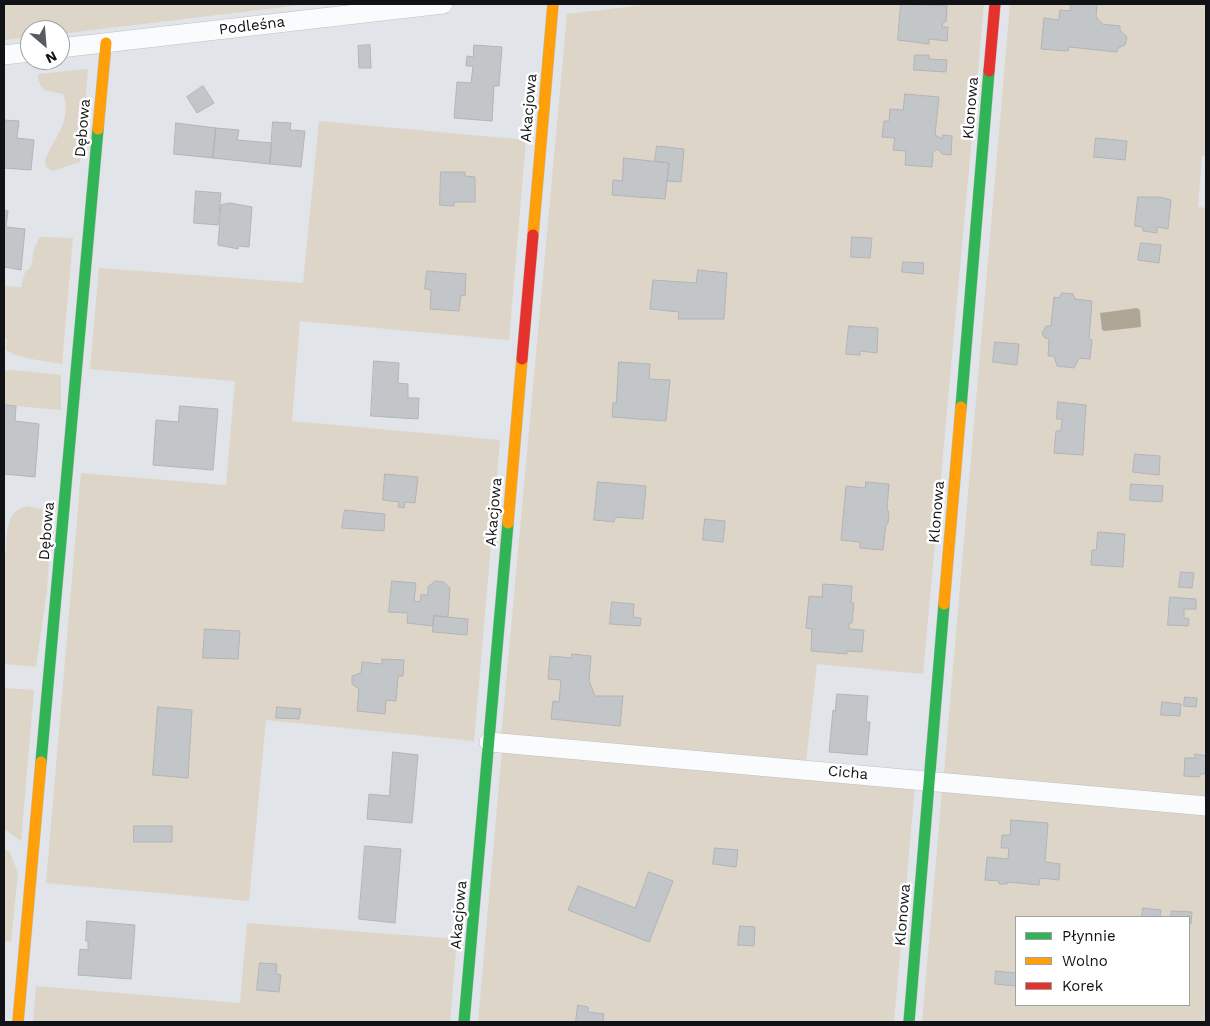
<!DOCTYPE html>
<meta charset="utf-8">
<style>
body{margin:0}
#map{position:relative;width:1210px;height:1026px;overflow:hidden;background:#e1e4e8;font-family:"Work Sans",sans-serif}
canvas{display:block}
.frame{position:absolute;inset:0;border:5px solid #101215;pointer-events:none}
.legend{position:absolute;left:1015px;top:916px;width:175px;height:90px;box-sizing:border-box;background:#fff;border:1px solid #9fa0a1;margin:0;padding:6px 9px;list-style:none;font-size:15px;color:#101215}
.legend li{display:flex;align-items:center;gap:10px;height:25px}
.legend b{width:25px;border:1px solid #9fa0a1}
.north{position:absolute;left:20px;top:20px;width:50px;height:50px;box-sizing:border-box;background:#fff;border:1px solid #9fa0a1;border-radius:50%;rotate:153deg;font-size:14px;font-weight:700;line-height:20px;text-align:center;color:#101215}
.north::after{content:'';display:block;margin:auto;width:18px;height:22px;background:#595c5f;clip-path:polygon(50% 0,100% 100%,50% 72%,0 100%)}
</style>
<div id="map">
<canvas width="1210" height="1026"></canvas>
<div class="frame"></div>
<ul class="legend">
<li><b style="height:6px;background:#30b455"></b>Płynnie</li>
<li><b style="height:6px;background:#ff9f0a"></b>Wolno</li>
<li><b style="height:6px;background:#e5322d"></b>Korek</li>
</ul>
<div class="north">N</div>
</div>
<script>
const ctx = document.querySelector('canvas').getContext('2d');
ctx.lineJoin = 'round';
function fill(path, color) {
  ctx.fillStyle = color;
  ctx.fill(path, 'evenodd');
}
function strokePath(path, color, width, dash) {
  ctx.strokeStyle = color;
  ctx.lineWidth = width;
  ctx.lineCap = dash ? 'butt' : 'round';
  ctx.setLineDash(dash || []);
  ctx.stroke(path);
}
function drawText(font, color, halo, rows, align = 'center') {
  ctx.font = font + ' "Work Sans",sans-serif';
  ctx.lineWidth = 5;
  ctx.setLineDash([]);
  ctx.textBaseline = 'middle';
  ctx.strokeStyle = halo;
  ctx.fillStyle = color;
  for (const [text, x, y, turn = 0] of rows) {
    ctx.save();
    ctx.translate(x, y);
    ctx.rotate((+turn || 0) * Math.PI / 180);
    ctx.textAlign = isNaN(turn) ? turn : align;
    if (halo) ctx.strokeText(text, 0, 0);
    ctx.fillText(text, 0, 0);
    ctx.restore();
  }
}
fill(new Path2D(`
 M4,4H309L60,34V30H30V37L4,40Z
 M652,4H984L923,674L817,664L806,762L501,738L567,14Z
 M1010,4H1206V156H1202L1198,207L1206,208V798L944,773Z
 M88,69L80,162L53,171L46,167L45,160C54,138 73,120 63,94L44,90L38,81V74Z
 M319,121L526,140L509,340L300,321L292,421L500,440L474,741L266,720L249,901L46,883L81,473L226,485L235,381L90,369L99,268L303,283Z
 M40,237L73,238L62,364L31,359L15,355L6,350L7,338H4V286L21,287L25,272L31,267L34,249Z
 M12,370L61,375V410L4,405V371Z
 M27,506L52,512L47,590L36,667L4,664V562C10,541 0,513 27,506Z
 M4,688L34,690L21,841L4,829Z
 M502,751L915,786L894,1022H478Z
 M942,791L1206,812V1022H922ZM1016,917H1189V1005H1016Z
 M4,849L9,851L18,873L11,942L4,941Z
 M247,923L457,939L450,1022H33L36,986L240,1003Z`), '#ddd5c8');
fill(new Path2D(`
 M1137,308L1140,310L1141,327L1105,331L1102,330L1100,313Z`), '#b0a695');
const building = new Path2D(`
 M901,4L947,6L946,22H943L942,27H948L947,41L929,39V44L898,40Z
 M1071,4H1097L1096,17L1102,24L1120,26V30L1127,37L1125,45L1118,48L1117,52L1069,47L1068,51L1041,49L1044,18L1059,20L1060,10L1070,11Z
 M370,45L371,68H359L358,46Z
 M474,45L502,47L499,86H494L492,121L454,118L457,82L471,83L473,66H466L467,56L473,57Z
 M915,55H929V59L947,60L946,72L914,70Z
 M203,86L214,103L197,113L187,97Z
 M905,94L939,97L935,135L942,139L943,135L952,136L951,155L942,154L938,149L933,152L932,167L905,165L906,151L893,150L895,138L882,137L884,121H889L890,109L903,110Z
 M4,120L19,121L17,138L34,140L31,170L4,168Z
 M273,122L291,123L290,130L305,131L301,167L270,164Z
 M176,123L216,128L213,158L174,154Z
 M216,128L239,130L237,140L272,143L270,164L213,158Z
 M1096,138L1127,141L1125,160L1094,157Z
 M657,146L684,149L681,182L667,181L669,163L655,161Z
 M624,158L669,163L665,199L612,195L613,180L622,181Z
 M441,172H465V176L475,177V202H454V206L440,205Z
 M196,191L221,193L218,225L194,223Z
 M1138,197H1160L1171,200L1168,229L1157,227V233L1143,231V227L1135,226Z
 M230,203L252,207L249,247L238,246V249L218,245L221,205Z
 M4,210L8,211L6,227L25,229L21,270L4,267Z
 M852,237L872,238L870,258L851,257Z
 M1141,243L1161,245L1159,263L1138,260Z
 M903,262L924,263L923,274L902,272Z
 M698,270L727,273L724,319H678L679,312L650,309L653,280L696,283Z
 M427,271L466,274L465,296L461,295L459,311L430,309L431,293V290L425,289Z
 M1062,293L1073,294L1075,299L1092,301L1089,339L1092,340L1090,359L1079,358L1074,368L1057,366L1054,356H1048L1049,339L1045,338L1042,334L1046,326H1051L1054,297L1059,298Z
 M849,326L878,328L877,353L860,351V355L846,354Z
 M995,342L1019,344L1017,365L993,362Z
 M374,361L399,363L398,383L408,384V398H419L418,419L371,416Z
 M619,362L650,364L649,379L670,380L666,421L612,417L613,403H616Z
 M1058,402L1086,405L1083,455L1054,453L1056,431H1061L1062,419H1057Z
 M4,405L16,406L15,421L39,424L35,477L4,474Z
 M180,406L218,409L213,470L153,465L156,420L178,422Z
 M1135,454L1160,456L1159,475L1133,472Z
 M385,474L418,477L415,503L405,502L404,508L398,507L399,502L383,500Z
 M598,482L646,486L643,519L615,517L614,522L594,520Z
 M866,482L889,484L887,509L889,512L888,523L886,525L883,550L860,548V542L841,540L846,486L865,488Z
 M1131,484L1163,486L1162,502L1130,500Z
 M345,510L385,514L384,531L342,528Z
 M705,519L725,521L723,542L703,540Z
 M1098,532L1125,534L1123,567L1091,565L1092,550H1096Z
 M1181,572L1194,573L1192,588L1179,587Z
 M392,581L416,583L414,601L420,602L421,595H428V587L435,581L444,582L450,588L448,617L434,615L433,626L407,623L408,613L389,612Z
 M823,584L852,586L851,603H854L852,623H849V629L864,630L862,652L847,651V654L811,651L812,629L806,628L809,596L822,597Z
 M1170,597L1196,599V609H1184V618L1189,619L1188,626L1168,625Z
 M612,602L634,604L633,617L641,618L640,626L610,624Z
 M434,616L468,619L467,635L433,632Z
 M205,629L240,631L238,659L203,658Z
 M572,654L591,656L589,681L595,696H623L620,726L551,719L553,701L559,702L561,680L548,679L550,656L572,658Z
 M382,659L404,660L403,676H398L396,701L386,700L385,714L357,711L359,689L352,684V676L361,673L362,662L382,664Z
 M837,694L868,696L866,722H870L867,755L829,752L833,710L835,711Z
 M1185,697L1197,698L1196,707L1184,706Z
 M1162,702L1181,704L1180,716L1161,715Z
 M158,707L192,710L188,778L153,775Z
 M277,707L301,709L299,719L276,718Z
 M393,752L418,755L412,823L367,819L369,794L389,796Z
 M1195,754L1206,756V774H1200V777L1184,776L1185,758H1195Z
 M1011,820L1048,823L1045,862L1060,864L1059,880L1040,878L1039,885L1007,882V884H999V881L985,880L987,857L1008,859L1009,848H1001L1002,835H1010Z
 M134,826H172V842H134Z
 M365,846L401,849L395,923L359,919Z
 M715,848L738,850L736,867L713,864Z
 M649,872L673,881L649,942L568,910L578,886L635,908Z
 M1143,908L1161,910L1160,917H1142Z
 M1172,911L1192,912L1191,924H1189V917H1171Z
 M87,921L135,925L131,979L78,975L80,949L88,950V941H86Z
 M740,926L755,927L754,946L738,945Z
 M260,963L277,964L276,974L281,975L279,992L257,990Z
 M996,971L1016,973V986L995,984Z
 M578,1005L588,1007V1012L604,1014L603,1022H576Z`);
fill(building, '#c3c6c9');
strokePath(building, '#b2b4b7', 1);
const street = new Path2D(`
 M60,48L443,4
 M4,55L30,52
 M489,742L1206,806`);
const fast = new Path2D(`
 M961,407L989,71
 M41,762L98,129
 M464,1022L508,523
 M909,1022L944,604`);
const slow = new Path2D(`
 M98,129L106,43
 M533,235L553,4
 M508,523L522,359
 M944,604L961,407
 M18,1022L41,762`);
const jam = new Path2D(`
 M989,71L995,4
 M522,359L533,235`);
strokePath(street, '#bec0c3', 20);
strokePath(fast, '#bec0c3', 12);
strokePath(slow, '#bec0c3', 12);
strokePath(jam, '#bec0c3', 12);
strokePath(street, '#fafbfc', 19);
strokePath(fast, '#30b455', 11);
strokePath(slow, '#ff9f0a', 11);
strokePath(jam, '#e5322d', 11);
drawText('15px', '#101215', '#fff', [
 ["Podleśna",252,26,-7],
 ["Akacjowa",529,108,-85],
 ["Klonowa",971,108,-85],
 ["Dębowa",83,128,-85],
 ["Akacjowa",494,512,-85],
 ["Klonowa",937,512,-85],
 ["Dębowa",47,531,-85],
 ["Cicha",848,773,5],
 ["Akacjowa",459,915,-85],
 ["Klonowa",903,915,-85]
]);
</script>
